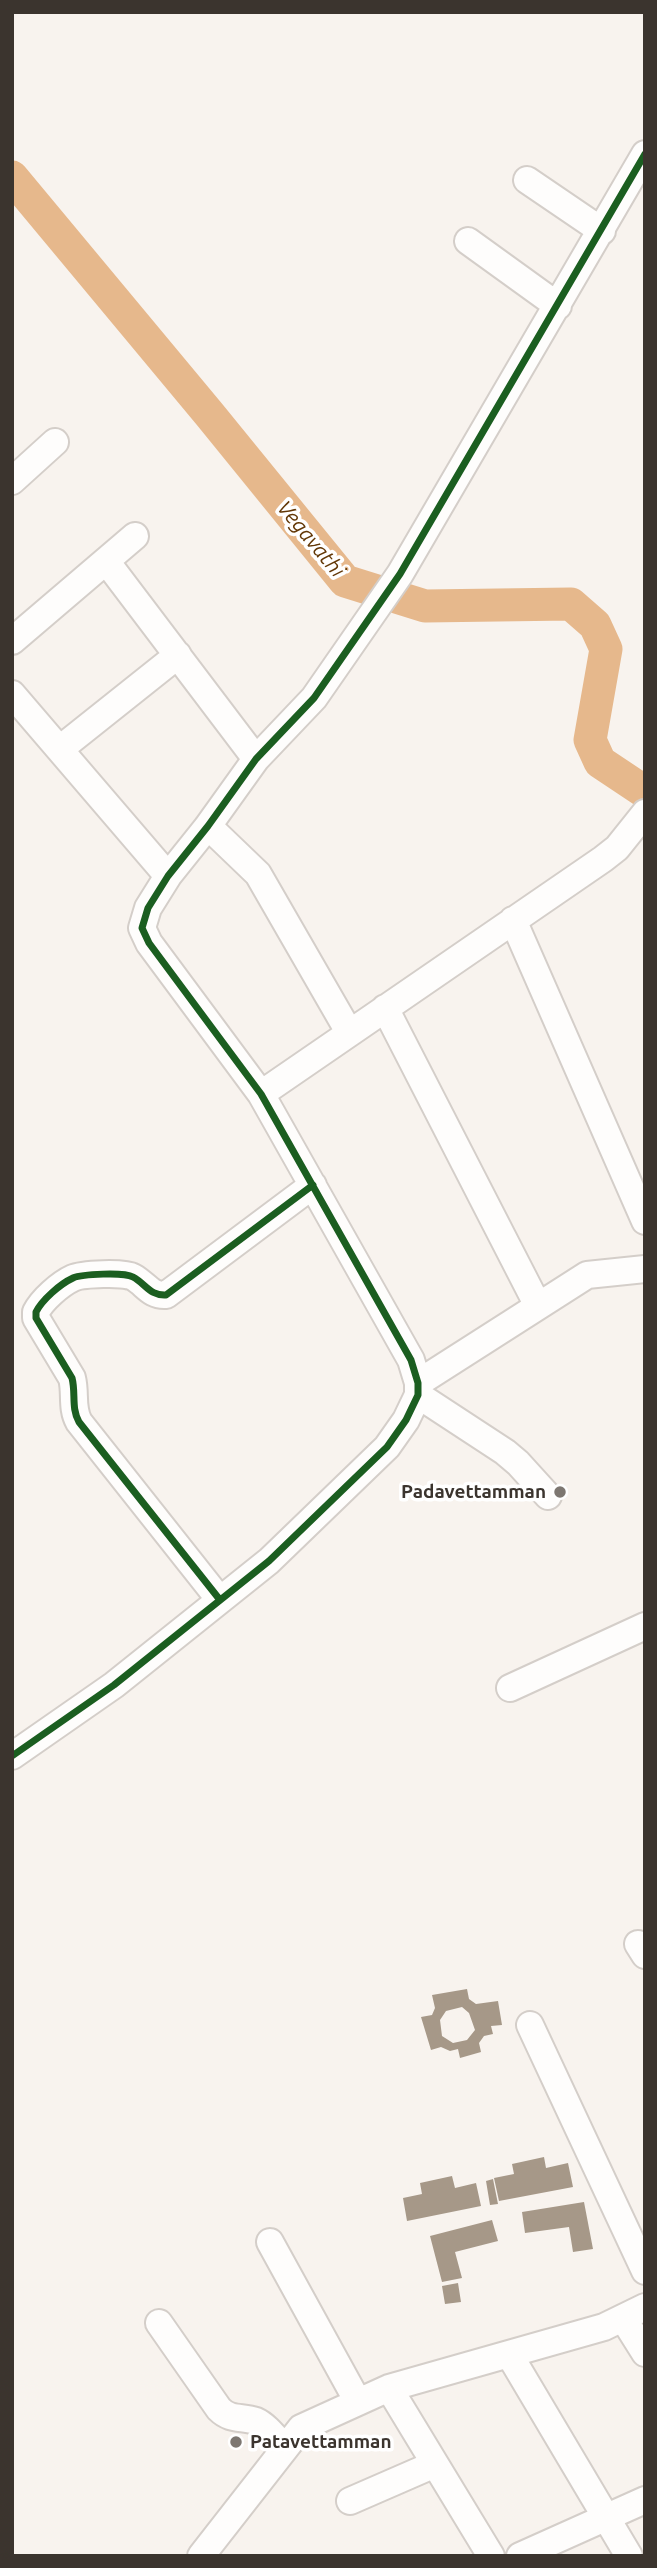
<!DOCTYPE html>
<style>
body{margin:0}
#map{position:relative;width:657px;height:2568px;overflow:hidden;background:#f8f3ee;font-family:Ubuntu,sans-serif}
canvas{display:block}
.frame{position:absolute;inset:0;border:14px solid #3b342e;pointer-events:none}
</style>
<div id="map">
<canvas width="657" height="2568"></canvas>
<div class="frame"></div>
</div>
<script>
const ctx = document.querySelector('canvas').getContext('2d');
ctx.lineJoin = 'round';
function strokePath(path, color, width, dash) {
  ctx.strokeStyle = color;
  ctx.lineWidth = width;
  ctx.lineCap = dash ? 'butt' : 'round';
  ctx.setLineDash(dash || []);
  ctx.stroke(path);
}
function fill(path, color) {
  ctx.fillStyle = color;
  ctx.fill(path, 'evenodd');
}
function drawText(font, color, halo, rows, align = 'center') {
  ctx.font = font + ' Ubuntu,sans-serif';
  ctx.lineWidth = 7;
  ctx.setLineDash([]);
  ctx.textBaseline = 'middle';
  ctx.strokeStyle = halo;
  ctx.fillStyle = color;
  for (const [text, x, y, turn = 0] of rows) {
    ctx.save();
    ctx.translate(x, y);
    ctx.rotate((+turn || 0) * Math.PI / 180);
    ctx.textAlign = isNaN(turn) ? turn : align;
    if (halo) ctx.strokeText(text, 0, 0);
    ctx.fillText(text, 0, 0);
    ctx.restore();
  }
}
strokePath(new Path2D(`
 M12,177L210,415L345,581L425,606L571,604L595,625L606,649L590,740L600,762L645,792`), '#e6b88c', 33);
fill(new Path2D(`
 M467,1989L469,1999L476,2004L498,2001L502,2025L491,2026L493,2034L484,2036L479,2043L481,2052L460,2058L458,2049L450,2051L441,2047L431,2050L421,2017L432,2015L435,2008L432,1995ZM462,2007L469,2013L475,2030L467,2040L453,2043L442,2036L440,2020L446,2011Z
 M544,2157L546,2168L568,2163L573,2187L499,2201L494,2178L514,2174L512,2164Z
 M452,2176L455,2188L476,2183L481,2206L407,2221L403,2198L422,2194L420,2183Z
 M493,2179L498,2204L490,2205L486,2181Z
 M584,2202L593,2249L573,2252L569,2227L525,2233L522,2212Z
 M492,2220L498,2241L455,2252L462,2278L442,2282L430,2236Z
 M458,2283L461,2302L445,2304L442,2286Z`), '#a69888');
const minor = new Path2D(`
 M527,180L602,231
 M468,241L558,306
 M12,481L55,442
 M106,561L256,759
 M12,641L135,536
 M12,694L168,876
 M60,749L178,655
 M208,826L258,874L349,1032
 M513,920L645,1221
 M385,1008L538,1306
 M261,1094L603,859L617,848L645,813
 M418,1383L587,1275L645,1269
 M418,1395L505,1452L518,1463L548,1496
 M220,1600L79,1422C71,1408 76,1393 72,1378L36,1318V1312C42,1300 60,1284 73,1278C82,1274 124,1272 133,1277C146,1284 150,1296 166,1295L313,1185
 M510,1688L645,1626
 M12,1756L114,1685L269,1561L387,1447L406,1420L418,1395V1383L411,1360L261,1094L149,943L142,928L148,908L168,876L208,826L256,759L314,698L400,574L645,154
 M638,1944L645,1955
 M530,2025L645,2271
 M270,2242L358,2402
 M623,2318L645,2353
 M159,2323L219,2409C231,2421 242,2416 256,2421C267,2426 276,2439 285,2448
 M509,2354L629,2556
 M389,2388L491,2556
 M350,2501L435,2464
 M201,2556L301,2428L389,2388L604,2327L645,2307
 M520,2556L645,2500`);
strokePath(minor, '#d4cec9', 30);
strokePath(minor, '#fefdfc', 26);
strokePath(new Path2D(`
 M220,1600L79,1422C71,1408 76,1393 72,1378L36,1318V1312C42,1300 60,1284 73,1278C82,1274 124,1272 133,1277C146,1284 150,1296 166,1295L313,1185
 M12,1756L114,1685L269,1561L387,1447L406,1420L418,1395V1383L411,1360L261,1094L149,943L142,928L148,908L168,876L208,826L256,759L314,698L400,574L645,154`), '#1b5e20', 7);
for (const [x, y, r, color] of [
 [560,1492,7,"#7d7771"],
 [236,2442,7,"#7d7771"]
]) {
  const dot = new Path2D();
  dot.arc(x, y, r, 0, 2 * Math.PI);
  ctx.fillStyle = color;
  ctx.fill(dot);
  strokePath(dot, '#fff', 2.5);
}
drawText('bold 19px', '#3b342e', '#fff', [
 ["Padavettamman",546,1492],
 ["Patavettamman",250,2442,"left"]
], 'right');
drawText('italic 21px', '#623706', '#fff', [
 ["Vegavathi",311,539,50]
]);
</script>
